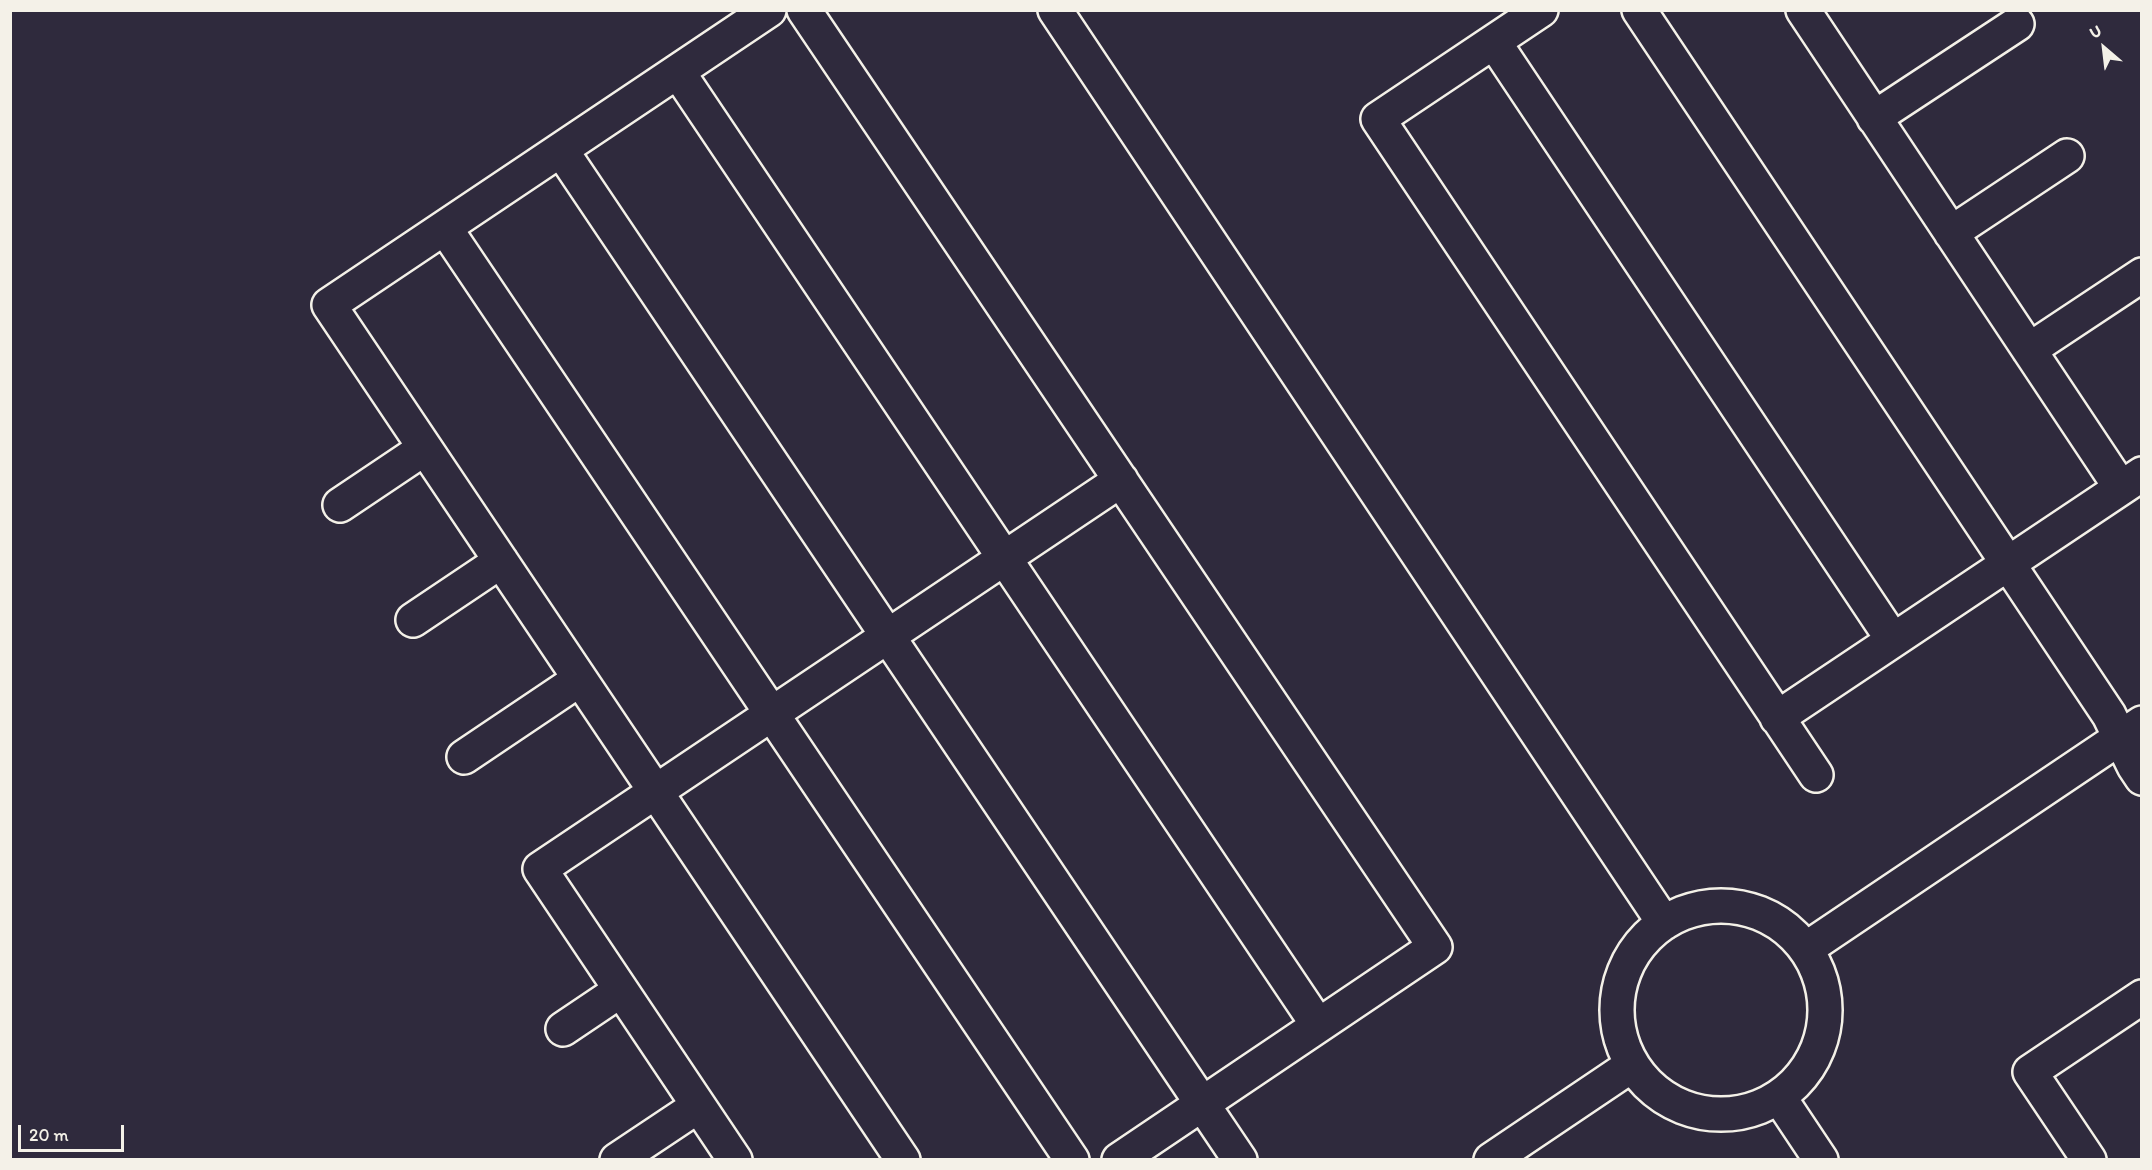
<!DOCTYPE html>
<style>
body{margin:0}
#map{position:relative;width:2152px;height:1170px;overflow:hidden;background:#2f2a3d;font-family:Itim,sans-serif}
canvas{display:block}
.frame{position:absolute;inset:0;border:12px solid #f4f1e8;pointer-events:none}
.north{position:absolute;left:2074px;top:18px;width:60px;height:60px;-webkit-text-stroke:4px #2f2a3d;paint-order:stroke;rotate:332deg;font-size:16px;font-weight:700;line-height:24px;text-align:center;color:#f4f1e8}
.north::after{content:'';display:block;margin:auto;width:21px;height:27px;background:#f4f1e8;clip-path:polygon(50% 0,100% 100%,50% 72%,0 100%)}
.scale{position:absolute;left:18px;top:1125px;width:106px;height:27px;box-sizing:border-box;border:3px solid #f4f1e8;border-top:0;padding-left:8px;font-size:18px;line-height:21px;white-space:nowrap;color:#f4f1e8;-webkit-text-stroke:4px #2f2a3d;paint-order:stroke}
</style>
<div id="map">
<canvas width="2152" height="1170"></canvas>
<div class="frame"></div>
<div class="north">U</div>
<div class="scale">20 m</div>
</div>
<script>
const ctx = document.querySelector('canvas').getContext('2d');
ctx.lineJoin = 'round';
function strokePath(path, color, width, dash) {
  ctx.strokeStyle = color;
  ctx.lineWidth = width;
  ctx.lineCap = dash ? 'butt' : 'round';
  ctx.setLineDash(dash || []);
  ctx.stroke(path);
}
const minor = new Path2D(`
 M769,10L329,305L903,1160
 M804,10L1435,947L1119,1160
 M1055,10L1664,923
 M1541,10L1378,119L1816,775
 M1639,10L2109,715L2134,766L2142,778
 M1803,10L2121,488
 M1494,42L1893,640
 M678,72L1318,1025
 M1874,118L2017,24
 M561,150L1240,1160
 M445,228L1072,1160
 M1951,233L2067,156
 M2029,350L2142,275
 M340,505L425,448
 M413,620L501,561
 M1777,718L2142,474
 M464,757L580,679
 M1617 1010a104 104 0 1 1 208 0a104 104 0 1 1-208 0Z
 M1806,949L2142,723
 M563,1029L621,990
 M1779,1097L1821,1160
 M617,1160L698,1106
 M735,1160L540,869L1121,480
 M1491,1160L1632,1065
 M2089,1160L2030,1072L2142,997`);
strokePath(minor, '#f4f1e8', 38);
strokePath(minor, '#2f2a3d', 33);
</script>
